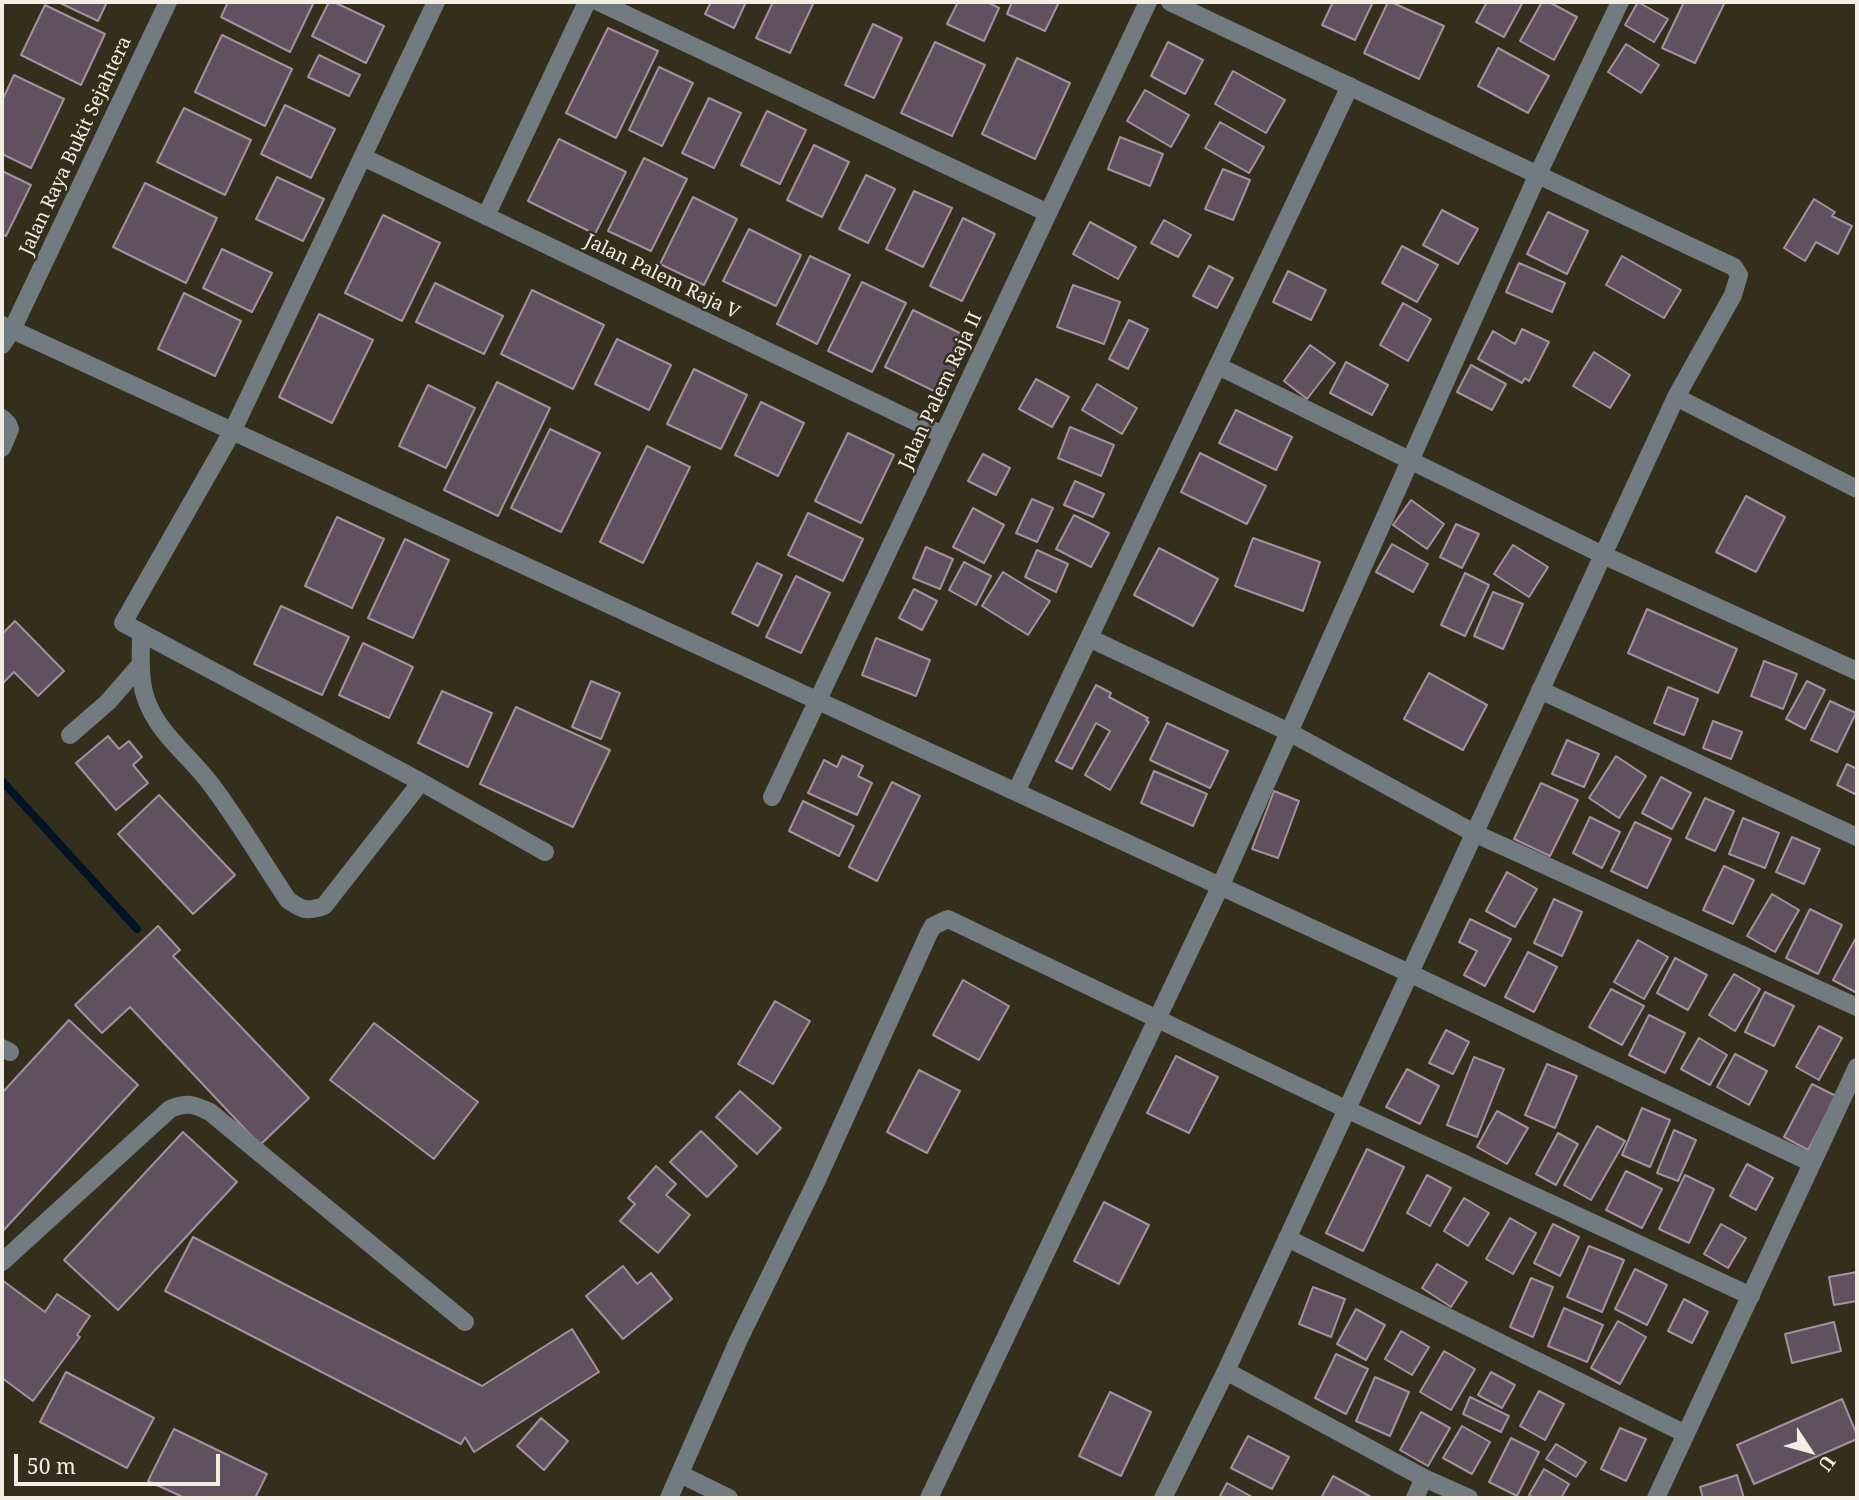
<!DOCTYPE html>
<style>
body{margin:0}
#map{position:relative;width:1859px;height:1500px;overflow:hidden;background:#342e1c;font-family:"Noto Serif",serif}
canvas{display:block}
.frame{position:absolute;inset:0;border:4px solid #f2eee3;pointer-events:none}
.north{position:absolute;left:1775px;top:1416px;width:70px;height:70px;-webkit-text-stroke:5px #342e1c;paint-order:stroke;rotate:126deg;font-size:19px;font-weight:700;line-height:28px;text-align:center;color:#f2eee3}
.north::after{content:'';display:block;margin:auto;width:24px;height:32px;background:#f2eee3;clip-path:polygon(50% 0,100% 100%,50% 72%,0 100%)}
.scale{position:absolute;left:14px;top:1454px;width:206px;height:32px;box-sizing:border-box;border:4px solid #f2eee3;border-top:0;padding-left:9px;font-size:21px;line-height:24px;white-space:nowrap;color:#f2eee3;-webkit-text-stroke:5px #342e1c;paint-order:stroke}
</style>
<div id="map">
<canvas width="1859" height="1500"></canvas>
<div class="frame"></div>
<div class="north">U</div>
<div class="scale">50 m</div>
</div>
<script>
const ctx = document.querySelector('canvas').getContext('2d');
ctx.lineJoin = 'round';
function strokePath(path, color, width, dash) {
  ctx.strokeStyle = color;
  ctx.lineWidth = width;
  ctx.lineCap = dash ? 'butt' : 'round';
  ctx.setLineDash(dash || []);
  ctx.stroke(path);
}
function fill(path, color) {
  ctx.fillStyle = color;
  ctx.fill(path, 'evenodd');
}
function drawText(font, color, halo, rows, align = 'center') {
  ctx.font = font + ' "Noto Serif",serif';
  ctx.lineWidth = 5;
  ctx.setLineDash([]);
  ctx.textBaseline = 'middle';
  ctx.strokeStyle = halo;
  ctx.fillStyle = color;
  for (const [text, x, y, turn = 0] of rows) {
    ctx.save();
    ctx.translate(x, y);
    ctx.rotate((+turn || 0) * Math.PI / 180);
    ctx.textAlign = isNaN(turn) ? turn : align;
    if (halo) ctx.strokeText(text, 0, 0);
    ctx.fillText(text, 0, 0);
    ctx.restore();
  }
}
strokePath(new Path2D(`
 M2,781L137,929`), '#001426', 8);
const building = new Path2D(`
 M58,2H107L98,21Z
 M228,2H314L290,52L221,17Z
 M329,2H334L384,26L366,63L312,36Z
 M711,2H746L734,28L705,14Z
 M773,2H814L790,53L756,38Z
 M958,2H987L999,8L984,41L947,24Z
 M1012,2H1059L1045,31L1007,14Z
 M1333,2H1373L1355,40L1322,25Z
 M1388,2H1391L1444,26L1419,79L1364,53Z
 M1487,2H1523L1504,37L1476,22Z
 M1542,2H1549L1577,17L1554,60L1520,41Z
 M1638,2L1668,19L1654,42L1625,25Z
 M1684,2H1725L1695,63L1662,48Z
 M45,5L105,34L81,85L21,55Z
 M873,24L902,38L874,98L845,85Z
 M608,28L658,51L616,138L566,113Z
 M222,35L292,69L265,126L195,92Z
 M935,42L985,65L952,136L901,113Z
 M1168,42L1203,60L1185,94L1151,76Z
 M1626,44L1659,65L1641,93L1608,72Z
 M1498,48L1549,76L1528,113L1478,86Z
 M319,55L360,75L349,96L308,77Z
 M1017,58L1070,83L1035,159L982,134Z
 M659,67L693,83L662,146L629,130Z
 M1233,71L1285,100L1266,133L1215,104Z
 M14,75L64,99L31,168L2,154V101Z
 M1145,90L1189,115L1171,147L1127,121Z
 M709,98L741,113L714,168L682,153Z
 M285,105L335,129L311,178L261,154Z
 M184,108L251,140L225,195L157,162Z
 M767,111L806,130L780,184L741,165Z
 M1220,122L1264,147L1249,173L1205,148Z
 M1120,137L1163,154L1150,186L1108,169Z
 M559,139L626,172L595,234L528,201Z
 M814,145L849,162L822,217L787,200Z
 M644,158L687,179L651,251L608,231Z
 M1223,169L1250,180L1233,220L1205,209Z
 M2,171L31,185L6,236L2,234Z
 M866,175L895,189L868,243L839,229Z
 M277,177L324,199L303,241L256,219Z
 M145,183L217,218L186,283L113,247Z
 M914,191L952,208L923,267L886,249Z
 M693,197L737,219L704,285L660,264Z
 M1814,199L1835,212L1832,216L1852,226L1838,254L1816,242L1805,261L1784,248Z
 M1442,210L1478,229L1458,264L1423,245Z
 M1548,212L1588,231L1567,274L1527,254Z
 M383,215L440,243L402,321L345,293Z
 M963,218L995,234L962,301L930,286Z
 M1164,220L1191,235L1178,257L1151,243Z
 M1090,222L1136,247L1118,279L1073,254Z
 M749,229L801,255L776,306L723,281Z
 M1402,246L1438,265L1417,302L1382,283Z
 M222,249L272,273L252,312L203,288Z
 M810,256L850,275L817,344L777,324Z
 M1622,256L1681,290L1664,318L1606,285Z
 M1519,263L1565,283L1552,312L1506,292Z
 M1209,266L1233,278L1217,308L1193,296Z
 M1288,271L1326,290L1311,320L1273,302Z
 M862,282L906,303L872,372L828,351Z
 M435,283L503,316L484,354L416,322Z
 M1073,285L1120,302L1104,344L1057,327Z
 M532,290L604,325L573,389L501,354Z
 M184,293L241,321L215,376L158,349Z
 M1403,303L1431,319L1408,361L1380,345Z
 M913,310L970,338L942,395L885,367Z
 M319,314L373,340L332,423L279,397Z
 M1129,320L1148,329L1128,369L1109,359Z
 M1522,329L1549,342L1529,381L1525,378L1522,383L1478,359L1493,331L1515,344Z
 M617,339L671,365L649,410L595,384Z
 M1310,345L1335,363L1307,399L1284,381Z
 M1594,352L1630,375L1610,408L1573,386Z
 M1346,362L1388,385L1372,415L1330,393Z
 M1471,365L1506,384L1492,410L1457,392Z
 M694,369L747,395L721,449L667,424Z
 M1036,379L1069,397L1052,427L1019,409Z
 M497,382L550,408L498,516L444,490Z
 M1097,384L1137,408L1122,434L1082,410Z
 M428,385L475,408L446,468L399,446Z
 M761,402L804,423L778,476L735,455Z
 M1236,410L1292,437L1276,470L1219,443Z
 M1070,427L1114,445L1101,476L1058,458Z
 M550,429L600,453L561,532L511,508Z
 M848,433L894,455L861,523L815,501Z
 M647,446L690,467L643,563L600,542Z
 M1200,453L1266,486L1247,524L1181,492Z
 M983,454L1010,468L996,495L968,481Z
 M1075,481L1104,494L1093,517L1064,505Z
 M1746,496L1785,517L1756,572L1716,552Z
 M1032,499L1053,508L1037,542L1016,533Z
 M1411,500L1444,524L1427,549L1393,525Z
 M973,508L1004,525L984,563L953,547Z
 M808,513L863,539L843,581L788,555Z
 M1074,515L1109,533L1091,567L1056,549Z
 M337,517L384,539L352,608L305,586Z
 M1456,524L1479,534L1462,568L1440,557Z
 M1253,538L1320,562L1303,611L1235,586Z
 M405,539L449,560L413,638L368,618Z
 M1392,544L1428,564L1413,592L1376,572Z
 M1513,545L1548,567L1529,597L1494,574Z
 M926,547L953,559L940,589L913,578Z
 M1159,548L1218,579L1193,626L1134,595Z
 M1037,550L1068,564L1056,592L1025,577Z
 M964,562L991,576L976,605L949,590Z
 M757,563L782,575L758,626L732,613Z
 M1003,572L1050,601L1028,635L982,606Z
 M1465,573L1489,585L1465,636L1441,625Z
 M796,576L830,593L801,653L766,637Z
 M914,589L937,601L922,630L899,618Z
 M1493,592L1523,604L1503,649L1474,636Z
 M281,606L349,637L322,695L254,664Z
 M1647,609L1737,649L1718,693L1628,653Z
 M15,621L64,671L38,696L14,672L2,684V634Z
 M876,638L930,660L916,696L862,675Z
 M363,643L413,667L389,718L339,695Z
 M1764,661L1797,674L1783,709L1751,696Z
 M1429,673L1487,705L1463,750L1404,719Z
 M591,681L620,693L601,739L572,727Z
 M1807,681L1825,690L1805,729L1786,719Z
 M1096,685L1111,693L1109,697L1148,718L1146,720L1149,722L1110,790L1085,775L1110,731L1096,723L1072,769L1056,761Z
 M1668,687L1698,699L1684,735L1654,723Z
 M442,691L492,713L468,767L418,743Z
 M1830,701L1856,713L1837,752L1811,740Z
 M516,707L610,750L573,827L480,784Z
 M1713,721L1742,732L1731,759L1703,748Z
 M1167,723L1228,751L1210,788L1150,760Z
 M108,736L119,749L129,741L142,757L133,765L148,783L116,810L76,763Z
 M1567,740L1599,754L1584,787L1552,774Z
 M842,756L863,766L858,776L872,783L857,815L808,793L824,760L837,767Z
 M1616,756L1646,776L1619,818L1589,798Z
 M1847,764L1857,769V795L1837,785Z
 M1154,771L1207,794L1193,826L1141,803Z
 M1661,777L1691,793L1672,829L1642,813Z
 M892,782L920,796L877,881L849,867Z
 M1541,783L1578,800L1550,856L1514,839Z
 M1274,791L1299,801L1278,858L1252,849Z
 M159,795L235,875L193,914L118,834Z
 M1705,798L1734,811L1715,851L1686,838Z
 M803,801L854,826L839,856L789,831Z
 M1590,817L1620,832L1602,868L1573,853Z
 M1743,818L1779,833L1765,868L1729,854Z
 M1635,822L1671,839L1647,888L1611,871Z
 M1792,837L1820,849L1804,884L1776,872Z
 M1724,866L1754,880L1733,924L1703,910Z
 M1507,872L1537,889L1515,927L1486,911Z
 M1772,894L1799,910L1775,952L1747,936Z
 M1554,899L1582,912L1562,956L1534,943Z
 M1810,909L1842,925L1818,974L1786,958Z
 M1470,919L1511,939L1485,986L1464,975L1477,951L1459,942Z
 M158,926L180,950L173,956L309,1098L260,1145L130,1007L102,1033L75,1005Z
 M1857,936V993L1833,980Z
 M1638,940L1668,957L1644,999L1614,982Z
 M1528,952L1557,967L1534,1012L1505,997Z
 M1675,958L1707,975L1688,1010L1657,993Z
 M1734,974L1760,989L1735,1031L1709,1015Z
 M963,980L1009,1006L979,1060L933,1035Z
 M1611,989L1644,1006L1622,1045L1589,1027Z
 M1765,992L1794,1006L1774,1046L1745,1032Z
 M775,1001L810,1021L773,1084L738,1064Z
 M1649,1015L1685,1033L1665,1073L1629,1055Z
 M69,1020L138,1085L2,1232V1093Z
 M374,1023L478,1102L434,1159L330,1080Z
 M1819,1026L1842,1038L1819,1080L1796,1067Z
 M1446,1030L1469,1042L1453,1074L1429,1063Z
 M1699,1038L1727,1055L1710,1085L1681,1069Z
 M1735,1054L1767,1071L1749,1105L1717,1087Z
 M1176,1056L1218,1077L1189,1133L1147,1113Z
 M1474,1057L1504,1069L1477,1137L1447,1125Z
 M1547,1064L1577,1076L1555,1128L1525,1115Z
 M1407,1069L1439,1086L1420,1124L1386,1107Z
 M919,1070L960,1091L927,1153L887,1132Z
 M1812,1084L1836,1096L1808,1150L1784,1137Z
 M740,1091L781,1128L757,1154L716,1117Z
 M1642,1108L1670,1120L1650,1167L1622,1155Z
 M1497,1111L1528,1128L1507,1164L1477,1147Z
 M1597,1126L1625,1141L1591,1200L1564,1185Z
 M1674,1130L1696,1140L1678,1181L1657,1173Z
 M701,1131L737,1166L707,1197L670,1162Z
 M183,1132L237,1182L118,1310L64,1260Z
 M1558,1133L1578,1144L1556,1185L1536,1174Z
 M1367,1149L1404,1167L1363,1251L1326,1233Z
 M1747,1164L1773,1178L1756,1210L1730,1196Z
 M656,1166L676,1184L666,1195L690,1215L658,1253L620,1221L635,1204L628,1198Z
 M1626,1171L1662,1189L1642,1228L1606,1210Z
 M1427,1175L1451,1188L1430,1226L1407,1213Z
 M1685,1175L1714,1189L1689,1243L1659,1229Z
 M1464,1198L1489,1213L1468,1246L1444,1231Z
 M1104,1202L1149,1225L1119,1284L1074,1261Z
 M1510,1218L1536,1233L1513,1274L1486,1259Z
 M1553,1224L1579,1237L1560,1276L1534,1263Z
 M1721,1224L1746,1238L1728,1268L1704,1254Z
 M193,1237L482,1386L572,1329L599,1372L474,1452L465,1437L461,1444L165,1291Z
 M1589,1246L1624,1260L1602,1312L1567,1297Z
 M1437,1264L1467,1282L1451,1307L1422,1288Z
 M623,1266L637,1284L651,1273L672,1299L623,1339L586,1296Z
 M1635,1269L1667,1285L1647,1325L1615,1309Z
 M1857,1272V1301L1834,1305L1829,1277Z
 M1531,1278L1553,1287L1533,1337L1510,1327Z
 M2,1280L45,1312L57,1294L90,1316L77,1335L80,1337L33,1401L2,1378Z
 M1313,1287L1345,1299L1331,1337L1299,1324Z
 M1684,1299L1708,1312L1692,1343L1668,1331Z
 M1564,1308L1603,1325L1587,1362L1548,1346Z
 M1356,1309L1385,1325L1366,1360L1337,1344Z
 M1618,1321L1646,1337L1620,1384L1591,1368Z
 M1834,1322L1841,1351L1792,1363L1785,1334Z
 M1401,1331L1429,1347L1412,1375L1385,1359Z
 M1444,1351L1475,1369L1451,1410L1420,1392Z
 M1336,1354L1368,1369L1346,1414L1315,1398Z
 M66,1372L154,1418L127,1468L40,1422Z
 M1491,1372L1515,1385L1502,1408L1478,1395Z
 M1375,1377L1409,1392L1390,1436L1356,1421Z
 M1539,1391L1564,1404L1545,1440L1520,1426Z
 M1110,1392L1151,1412L1121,1476L1079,1456Z
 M1470,1397L1509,1416L1501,1432L1463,1414Z
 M1842,1399L1857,1435V1439L1754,1484L1737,1445Z
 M1421,1412L1450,1428L1428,1466L1400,1450Z
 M541,1418L568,1441L544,1470L517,1446Z
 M1462,1426L1490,1442L1472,1474L1443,1458Z
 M1620,1428L1646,1439L1626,1481L1601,1469Z
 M174,1429L267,1474L255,1498H185L148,1481Z
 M1248,1436L1289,1457L1272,1489L1231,1468Z
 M1511,1438L1539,1452L1517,1496L1489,1482Z
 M1556,1444L1586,1462L1576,1477L1546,1459Z
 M1544,1469L1569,1484L1561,1498H1534L1529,1495Z
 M1737,1475L1744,1498H1703L1700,1487Z
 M1333,1476L1373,1498H1321Z
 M1227,1483L1254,1498H1219Z`);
fill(building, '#61505d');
strokePath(building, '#a4919f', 2);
strokePath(new Path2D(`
 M436,2L232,432L123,623L421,782L545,852
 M599,2L1048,213
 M363,157L943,435
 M486,216L587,2
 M2,325L1409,973L1812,1163
 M2,345L12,330L168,2
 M1218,366L1603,555L1857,671
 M1676,397L1857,489
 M2,418L8,424L10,429L2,448
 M141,632C141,653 139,676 145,696C156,732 188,754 210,783C238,820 262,861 288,900C302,910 307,912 324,906L421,782
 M1089,638L1289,732L1474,833L1857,1007
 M1540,690L1857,837
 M70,735L108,702L141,664
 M1016,792L1350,86
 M772,797L1148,2
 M2,1048L10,1052
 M1287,1238L1686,1434
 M2,1262L170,1109C187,1102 193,1104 210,1112L465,1322
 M1226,1371L1424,1478L1469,1498
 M680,1474L729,1498
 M669,1498L739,1339L817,1180L929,933L933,926L948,919L1346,1109L1751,1296
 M929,1498L1220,887L1538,174L1620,2
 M1163,1498L1226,1371L1676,397L1733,295L1739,275L1734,267L1170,2
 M1415,1498L1424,1478
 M1656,1498L1857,1067`), '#727b80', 18);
drawText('19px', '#f2eee3', '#342e1c', [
 ["Jalan Raya Bukit Sejahtera",76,146,-65],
 ["Jalan Palem Raja V",662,277,26],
 ["Jalan Palem Raja II",941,391,-65]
]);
</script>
